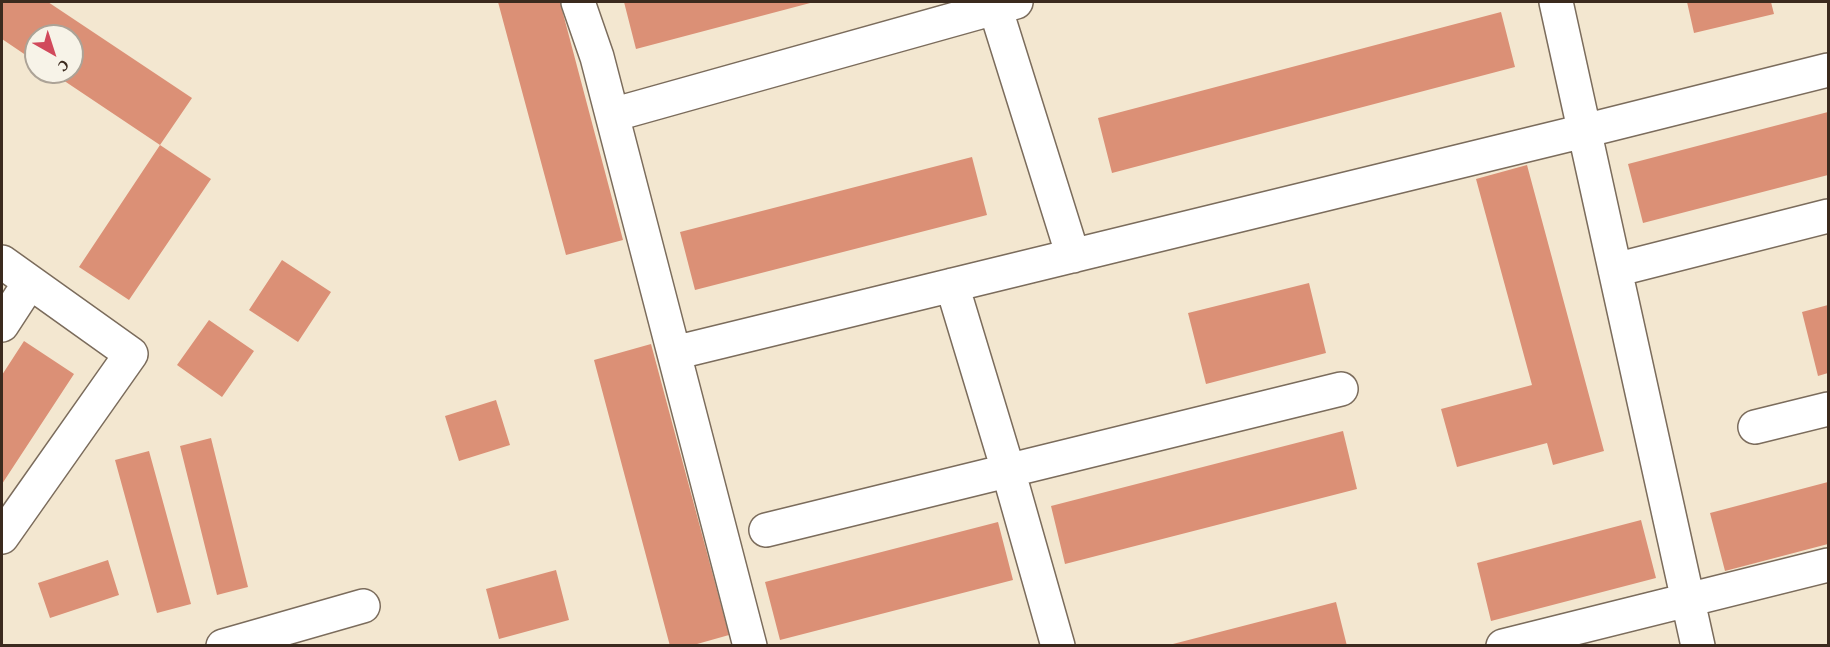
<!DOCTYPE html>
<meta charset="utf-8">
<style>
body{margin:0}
#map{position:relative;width:1830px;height:647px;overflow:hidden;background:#f3e7d0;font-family:"Gentium Book Plus",serif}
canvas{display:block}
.frame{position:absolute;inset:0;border:3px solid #3b2a1e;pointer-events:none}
.north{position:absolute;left:24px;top:24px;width:60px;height:60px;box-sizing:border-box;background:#f7f3e8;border:2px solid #aca397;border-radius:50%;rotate:141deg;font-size:16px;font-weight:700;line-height:24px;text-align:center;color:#3b2a1e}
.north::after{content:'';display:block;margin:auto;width:21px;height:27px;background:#d1495b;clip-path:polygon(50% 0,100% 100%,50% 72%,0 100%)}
</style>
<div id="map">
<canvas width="1830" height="647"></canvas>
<div class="frame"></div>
<div class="north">С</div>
</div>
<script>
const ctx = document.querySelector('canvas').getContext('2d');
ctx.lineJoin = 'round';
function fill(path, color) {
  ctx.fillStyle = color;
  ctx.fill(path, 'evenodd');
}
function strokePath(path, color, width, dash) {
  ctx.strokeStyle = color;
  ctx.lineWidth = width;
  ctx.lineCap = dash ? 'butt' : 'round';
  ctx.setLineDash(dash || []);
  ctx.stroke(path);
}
fill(new Path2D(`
 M2,2H48L192,98L160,145L51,72H72V36H36V62L2,39Z
 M498,2H560L623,240L566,255Z
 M624,2H814L636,49Z
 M1687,2H1771L1774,14L1694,33Z
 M1501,12L1515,67L1112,173L1098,118Z
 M1828,112V175L1643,223L1628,164Z
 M160,145L211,179L129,300L79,267Z
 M972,157L987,215L695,290L680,232Z
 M1527,165L1604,451L1553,465L1547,443L1457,467L1441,409L1532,385L1476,179Z
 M282,260L331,292L298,342L249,310Z
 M1309,283L1326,353L1206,384L1188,313Z
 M1828,305V373L1818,376L1802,312Z
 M209,320L254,351L222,397L177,365Z
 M24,341L74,374L2,484V375Z
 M651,344L729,635L690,646H670L594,360Z
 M496,400L510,445L459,461L445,416Z
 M1343,431L1357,489L1065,564L1051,506Z
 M211,438L248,587L217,595L180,446Z
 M149,451L191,604L157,613L115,460Z
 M1828,482V544L1725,571L1710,513Z
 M1641,520L1656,578L1491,621L1477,563Z
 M998,522L1013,580L780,640L765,582Z
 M108,560L119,595L50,618L38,583Z
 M556,570L569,620L499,639L486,589Z
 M1336,602L1347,646H1169V645Z`), '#db9076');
const minor = new Path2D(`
 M578,2L597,57L750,646
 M1556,2L1698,646
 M995,7L1073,256
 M612,115L1016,2
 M2,262L131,354L2,537
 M1615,270L1828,216
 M952,285L1008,470L1058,646
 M2,325L30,282
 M674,353L1584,131L1828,70
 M1755,427L1828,409
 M766,530L1341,389
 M223,646L363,606
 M1503,646L1828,565`);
strokePath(minor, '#7b6c5c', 36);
strokePath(minor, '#fff', 33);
</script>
